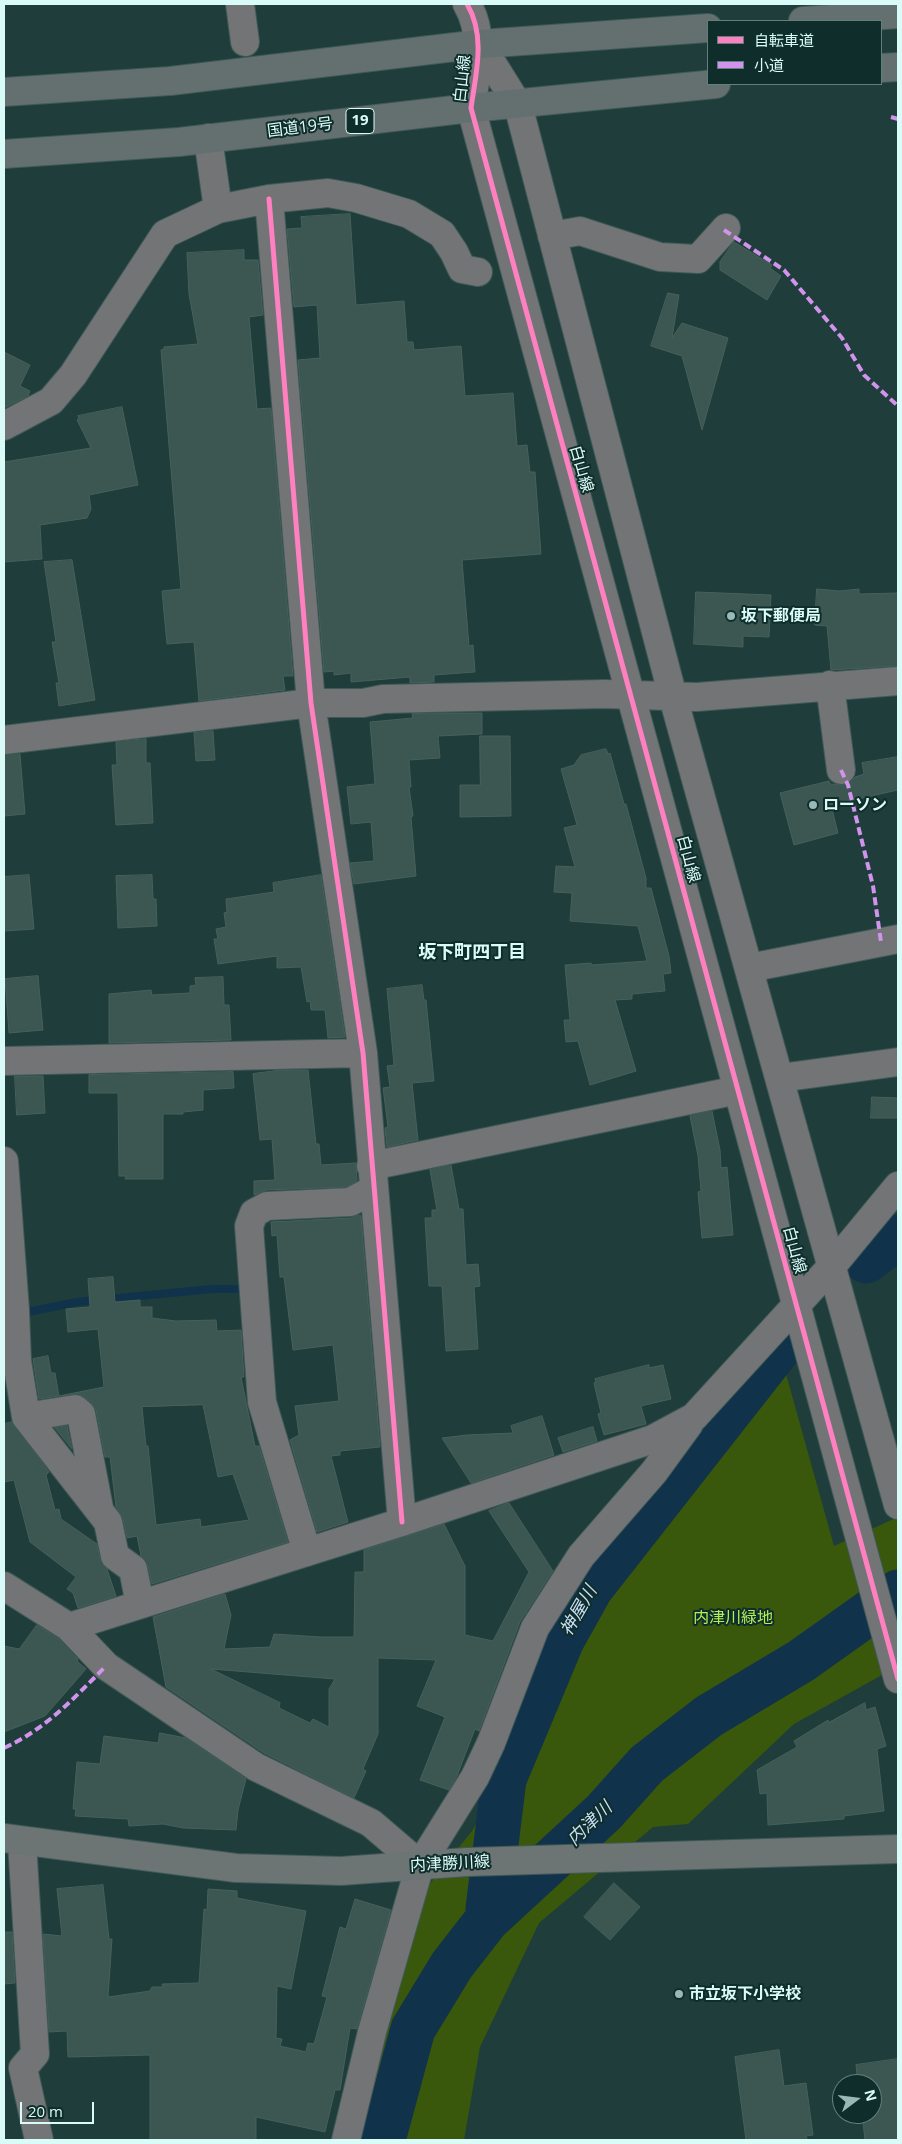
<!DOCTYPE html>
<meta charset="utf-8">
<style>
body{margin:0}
#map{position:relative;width:902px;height:2144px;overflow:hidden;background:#1e3d3b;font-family:"Open Sans","Noto Sans JP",sans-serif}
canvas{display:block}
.frame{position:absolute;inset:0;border:5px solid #dafcf9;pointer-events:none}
.legend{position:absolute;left:707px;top:20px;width:175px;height:65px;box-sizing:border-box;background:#0f2d2b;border:1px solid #60807d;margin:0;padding:6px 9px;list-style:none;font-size:15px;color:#dafcf9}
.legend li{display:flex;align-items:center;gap:10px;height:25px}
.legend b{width:25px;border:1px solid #60807d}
.north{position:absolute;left:832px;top:2074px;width:50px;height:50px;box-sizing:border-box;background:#0f2d2b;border:1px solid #60807d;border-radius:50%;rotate:75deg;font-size:14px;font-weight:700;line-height:20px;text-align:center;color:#dafcf9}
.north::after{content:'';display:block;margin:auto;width:18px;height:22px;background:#98b9b6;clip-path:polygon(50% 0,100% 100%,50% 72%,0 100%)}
.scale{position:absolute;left:20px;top:2102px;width:74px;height:22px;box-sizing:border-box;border:2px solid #dafcf9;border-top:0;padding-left:6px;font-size:15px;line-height:18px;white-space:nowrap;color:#dafcf9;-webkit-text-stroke:4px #0f2d2b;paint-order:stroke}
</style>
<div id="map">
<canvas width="902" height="2144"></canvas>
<div class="frame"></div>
<ul class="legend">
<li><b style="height:6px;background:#ff80c0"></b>自転車道</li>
<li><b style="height:6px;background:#d193ec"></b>小道</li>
</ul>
<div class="north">N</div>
<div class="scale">20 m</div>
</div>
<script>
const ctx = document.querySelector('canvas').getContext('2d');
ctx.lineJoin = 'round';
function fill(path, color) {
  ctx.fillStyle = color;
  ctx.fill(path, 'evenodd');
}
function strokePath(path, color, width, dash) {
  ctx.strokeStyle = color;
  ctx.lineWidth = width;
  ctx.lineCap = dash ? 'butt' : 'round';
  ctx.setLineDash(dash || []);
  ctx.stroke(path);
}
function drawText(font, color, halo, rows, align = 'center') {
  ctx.font = font + ' "Open Sans","Noto Sans JP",sans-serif';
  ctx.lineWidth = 4;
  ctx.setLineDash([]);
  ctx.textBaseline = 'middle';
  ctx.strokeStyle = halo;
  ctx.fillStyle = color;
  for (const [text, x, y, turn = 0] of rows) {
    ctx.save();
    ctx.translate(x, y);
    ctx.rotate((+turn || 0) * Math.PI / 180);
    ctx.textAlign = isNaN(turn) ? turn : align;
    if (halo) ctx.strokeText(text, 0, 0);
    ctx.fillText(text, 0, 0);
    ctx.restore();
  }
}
fill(new Path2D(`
 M781,1356L834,1546L898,1517V1666L794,1724L688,1824L653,1827L539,1923L480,2047L464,2140H356L417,1900L472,1831L548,1696L581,1619L708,1443Z`), '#3a580b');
strokePath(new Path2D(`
 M23,1313L77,1302L212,1289H249`), '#11324b', 8);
strokePath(new Path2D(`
 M866,1261L898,1237
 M488,1909L504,1779L562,1640L591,1588L776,1352
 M383,2140L413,2029L452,1965L487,1920L604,1812L647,1764L709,1716L801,1661L898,1592`), '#11324b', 45);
const building = new Path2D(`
 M350,214L356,305L404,301L407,342H413L414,350L461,346L465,396L513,393L517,446L527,445L530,472H535L541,554L462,560L469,646L473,645L475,672L434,675V682L410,683V677L351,682V673L334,675V671L324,672L298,360L320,358L317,305L294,307L287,229L302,228L301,217Z
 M734,242L772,265L770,268L781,276L767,300L720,270V262Z
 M244,250V260H258L263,315L249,317L257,409L271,408L293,676H283L285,690L199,701L194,642L167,644L162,591L181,589L161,350L164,349V347L198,344L189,294L187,253Z
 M668,293L679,295L672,338L682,323L728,338L702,430L682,356L651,346Z
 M4,352L30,365L20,386L30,391L28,396L4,408Z
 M122,407L138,485L89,495L91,509L87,518L40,525L42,559L4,562V462L91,448L77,420L79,418L78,416Z
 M72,560L95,700L59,706L56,683H59L52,642H56L44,562Z
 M817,589L840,591L859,589V594L898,593V666L831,670L827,626L815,625Z
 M696,592L771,595L769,637L743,636V647L694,644Z
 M437,713H482V734L438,736L440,758L409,760L411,787H409L413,816L411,817L416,876L354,884L350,863L374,861L371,822L351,824L347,787L375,784L370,722L413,718L412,714Z
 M213,731L215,760L196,761L194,733Z
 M480,736H510L511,816L460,817V785H480Z
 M146,739V763H150L153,823L116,825L112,765H117L116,742Z
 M606,749L608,754L610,753L624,804H626L646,878V888H651L669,956L671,973L663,974L665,991L632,994V999L615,1000L636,1071L590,1085L578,1041L566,1042L564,1020H570L565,965L591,963L592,965L647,961L638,926L570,921L572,893L554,892L556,866L575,867L564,828L577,825L561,769L574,765L581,755Z
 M20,754L25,814L4,816V755Z
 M898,757V790L831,805L838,833L794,845L780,793L829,781L830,784L843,785L850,783L855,777L864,774L862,763Z
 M29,875L34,929L4,931V877Z
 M152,875L153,899H156L157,926L118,928L116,876Z
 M321,875L345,1037L328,1038L325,1010H311L310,1001L307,1002L301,967L277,968V956L218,964L214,939H218L216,929L226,927L224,913L227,912L226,899L274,892L273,883Z
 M38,976L43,1030L9,1033L5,979Z
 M223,977L224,1005H229L231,1040L109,1043V994L151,990L152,995L190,993V986L196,985L195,978Z
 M422,985L424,1000H426L434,1081L412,1083L418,1140L387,1147L385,1128L388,1127L383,1088L390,1087L387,1066L394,1065L387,989Z
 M281,1070H308L316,1144H319L321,1165L356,1163L357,1181L346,1187L266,1190L254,1195V1181L275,1180L272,1139L260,1140L253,1074Z
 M233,1072L234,1088L203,1090V1110L183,1112V1114H163V1179H125L126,1176H119L118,1093H89V1075Z
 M15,1076H43L45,1113L17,1115Z
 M872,1097L898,1098V1118H871Z
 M712,1111L720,1150L721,1168L727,1167L733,1235L702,1238L698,1192L701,1191L698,1156L690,1116Z
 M451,1165L459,1209H463L466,1265L478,1264L480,1286L474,1287L478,1349L446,1351L442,1286H429L425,1218H432V1210H437L430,1170Z
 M359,1215L361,1216L380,1447L340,1451V1455L331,1456L348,1522L317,1532L290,1440L299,1435L295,1406L339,1401L333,1345L293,1350L284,1277H280L277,1235L272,1236L271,1222L351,1218Z
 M113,1277L115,1302L140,1300V1307H152V1318L176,1321L216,1320L217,1331L241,1330L244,1377H241L255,1446H259L288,1542L152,1584L148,1566L141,1556L137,1536L127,1538L123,1518L116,1507L110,1457H105L96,1410L91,1402L79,1394L59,1396L104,1387L98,1329L68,1332L66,1309L90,1307L88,1279ZM203,1405L218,1477L233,1474L249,1520L201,1527L200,1519L156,1525L148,1446H146L142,1407Z
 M48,1356L51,1373H55L59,1396L39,1399L33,1359Z
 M649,1365V1368L663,1365L671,1399L641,1406L646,1424L604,1435L598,1414L601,1413L594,1383L596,1382L595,1379Z
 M542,1416L554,1455L471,1483L442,1438L467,1435L513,1433L511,1426Z
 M12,1422L49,1472L46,1475L55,1510L59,1509L61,1519L97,1544L100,1559L107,1569L116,1596L78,1608L73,1593L67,1589L76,1577L30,1542L14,1480L4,1482V1424Z
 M67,1426L72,1449L55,1428Z
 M593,1427L597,1441L563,1452L558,1438Z
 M509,1503L553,1571L520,1622L479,1731L475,1729L457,1776L449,1790L420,1780L445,1717L417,1706L436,1660L378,1658V1734L363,1769L366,1771L354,1798L264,1753L166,1687L153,1617L225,1594L231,1615L224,1649L270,1647L274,1634L321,1637H354L355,1572H364V1550L444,1524L465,1566V1635L493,1641L529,1572L489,1511ZM211,1669L335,1679L329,1689V1727L313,1719L310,1723L279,1708L280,1703Z
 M37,1625L59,1639L78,1659L77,1661L86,1669L45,1716L4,1732V1646L19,1649Z
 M865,1703L866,1710L875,1707L886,1746L877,1749L884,1811L844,1816V1819L768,1825L767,1793L760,1794L757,1770L797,1747L794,1741L828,1720L829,1722Z
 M160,1733L186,1738L246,1779L238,1810L236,1830L183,1828L163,1824L129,1826L128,1819L75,1816L76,1809H73L77,1762L100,1764L104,1736L158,1743Z
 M614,1883L640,1907L610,1940L584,1917Z
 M103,1885L109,1939H112L108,1997L150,1991L152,1987H163L162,1984L199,1983L204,1909L207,1910L208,1889L237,1891V1898L306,1911L291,1989L277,1986L276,2038L282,2039L280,2046L306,2052L308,2043L314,2044L327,1997L322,1996L340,1927L346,1929L355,1899L391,1910L357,2029L350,2028L340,2090H335L325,2132L256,2117V2140H150V2055L68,2057L67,2031L49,2032L43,1934L62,1936L57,1889Z
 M4,1932H12L15,1983L4,1984Z
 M779,2050L784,2086L806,2083L813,2135L806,2136L807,2140H746L735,2057Z
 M898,2059V2140H865L862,2114H872V2084H858L856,2065Z`);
fill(building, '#3c5752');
strokePath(building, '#47605b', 1);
const minor = new Path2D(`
 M240,4L245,42
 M467,4C486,36 476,73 471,108L898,1679
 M480,44L518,105L673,697L898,1505
 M208,138L218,209
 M269,199L311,703L363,1053L402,1522
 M552,236L580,231L660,257L698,259L726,228
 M4,426L51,401L73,375L165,234L218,209L269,199L328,193L356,198L409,214L442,234L454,252L462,269L478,272
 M830,685L841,770
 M4,740L311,703H363L383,699L605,694L697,697L898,681
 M749,968L898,939
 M4,1061L363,1053
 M780,1078L898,1062
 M4,1161L15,1310L17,1361L26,1417L108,1522L115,1556L133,1569L140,1604
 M371,1166L738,1090
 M26,1417L75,1409L81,1414L99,1508
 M307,1552L262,1402L249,1226L254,1213L267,1206L350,1202L373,1190
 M4,1586L69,1627L106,1666L256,1767L371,1823L420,1865
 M69,1627L402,1522L653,1439L694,1417L832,1266L898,1186
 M22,1842L35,2054L23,2068L39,2140
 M346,2140L372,2032L420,1865L475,1777L491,1743L535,1628L581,1556L654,1472L689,1424`);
const major = new Path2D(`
 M4,1838L236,1868L341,1871L467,1862L898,1849`);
const highway = new Path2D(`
 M803,21L898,14
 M881,68L898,67
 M4,92L170,81L480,44L708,28
 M4,154L179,142L471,108L716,84`);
strokePath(minor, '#3f5957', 30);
strokePath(major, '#3f5957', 30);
strokePath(highway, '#3f5957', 30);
strokePath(minor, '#727475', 28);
strokePath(major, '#6c7474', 28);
strokePath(highway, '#647070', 28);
strokePath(new Path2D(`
 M891,117L898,119
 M724,230L784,270L842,338L864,375L898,406
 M841,770L848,785L873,886L881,942
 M4,1748C46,1729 74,1698 106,1666`), '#d193ec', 4, [8, 4]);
strokePath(new Path2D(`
 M467,4C486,36 476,73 471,108L898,1679
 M269,199L311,703L363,1053L402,1522`), '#ff80c0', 5);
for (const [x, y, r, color] of [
 [731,616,5,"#98b9b6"],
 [813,805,5,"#98b9b6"],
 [679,1994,5,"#98b9b6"]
]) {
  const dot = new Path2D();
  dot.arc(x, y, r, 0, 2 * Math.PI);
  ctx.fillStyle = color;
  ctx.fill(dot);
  strokePath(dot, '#0f2d2b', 2);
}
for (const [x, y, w] of [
 [360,121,28]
]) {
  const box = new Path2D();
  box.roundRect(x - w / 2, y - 12.5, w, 25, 4);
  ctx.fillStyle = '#0f2d2b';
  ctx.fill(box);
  strokePath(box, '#dafcf9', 1);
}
drawText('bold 15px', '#dafcf9', null, [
 ["19",360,121]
]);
drawText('16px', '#dafcf9', '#0f2d2b', [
 ["白山線",463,79,-84],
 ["国道19号",300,128,-7],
 ["白山線",581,469,74],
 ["白山線",688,859,75],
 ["白山線",794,1250,75],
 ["内津勝川線",450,1864,-3]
]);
drawText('bold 16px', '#dafcf9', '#0f2d2b', [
 ["坂下郵便局",741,616],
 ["ローソン",823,805],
 ["市立坂下小学校",689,1994]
], 'left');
drawText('16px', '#b2ef55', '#0f2d2b', [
 ["内津川緑地",733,1618]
]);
drawText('bold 18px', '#dafcf9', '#0f2d2b', [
 ["坂下町四丁目",472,953]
]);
drawText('italic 18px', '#c8def4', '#0f2d2b', [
 ["神屋川",579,1611,-60],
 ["内津川",590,1824,-44]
]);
</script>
